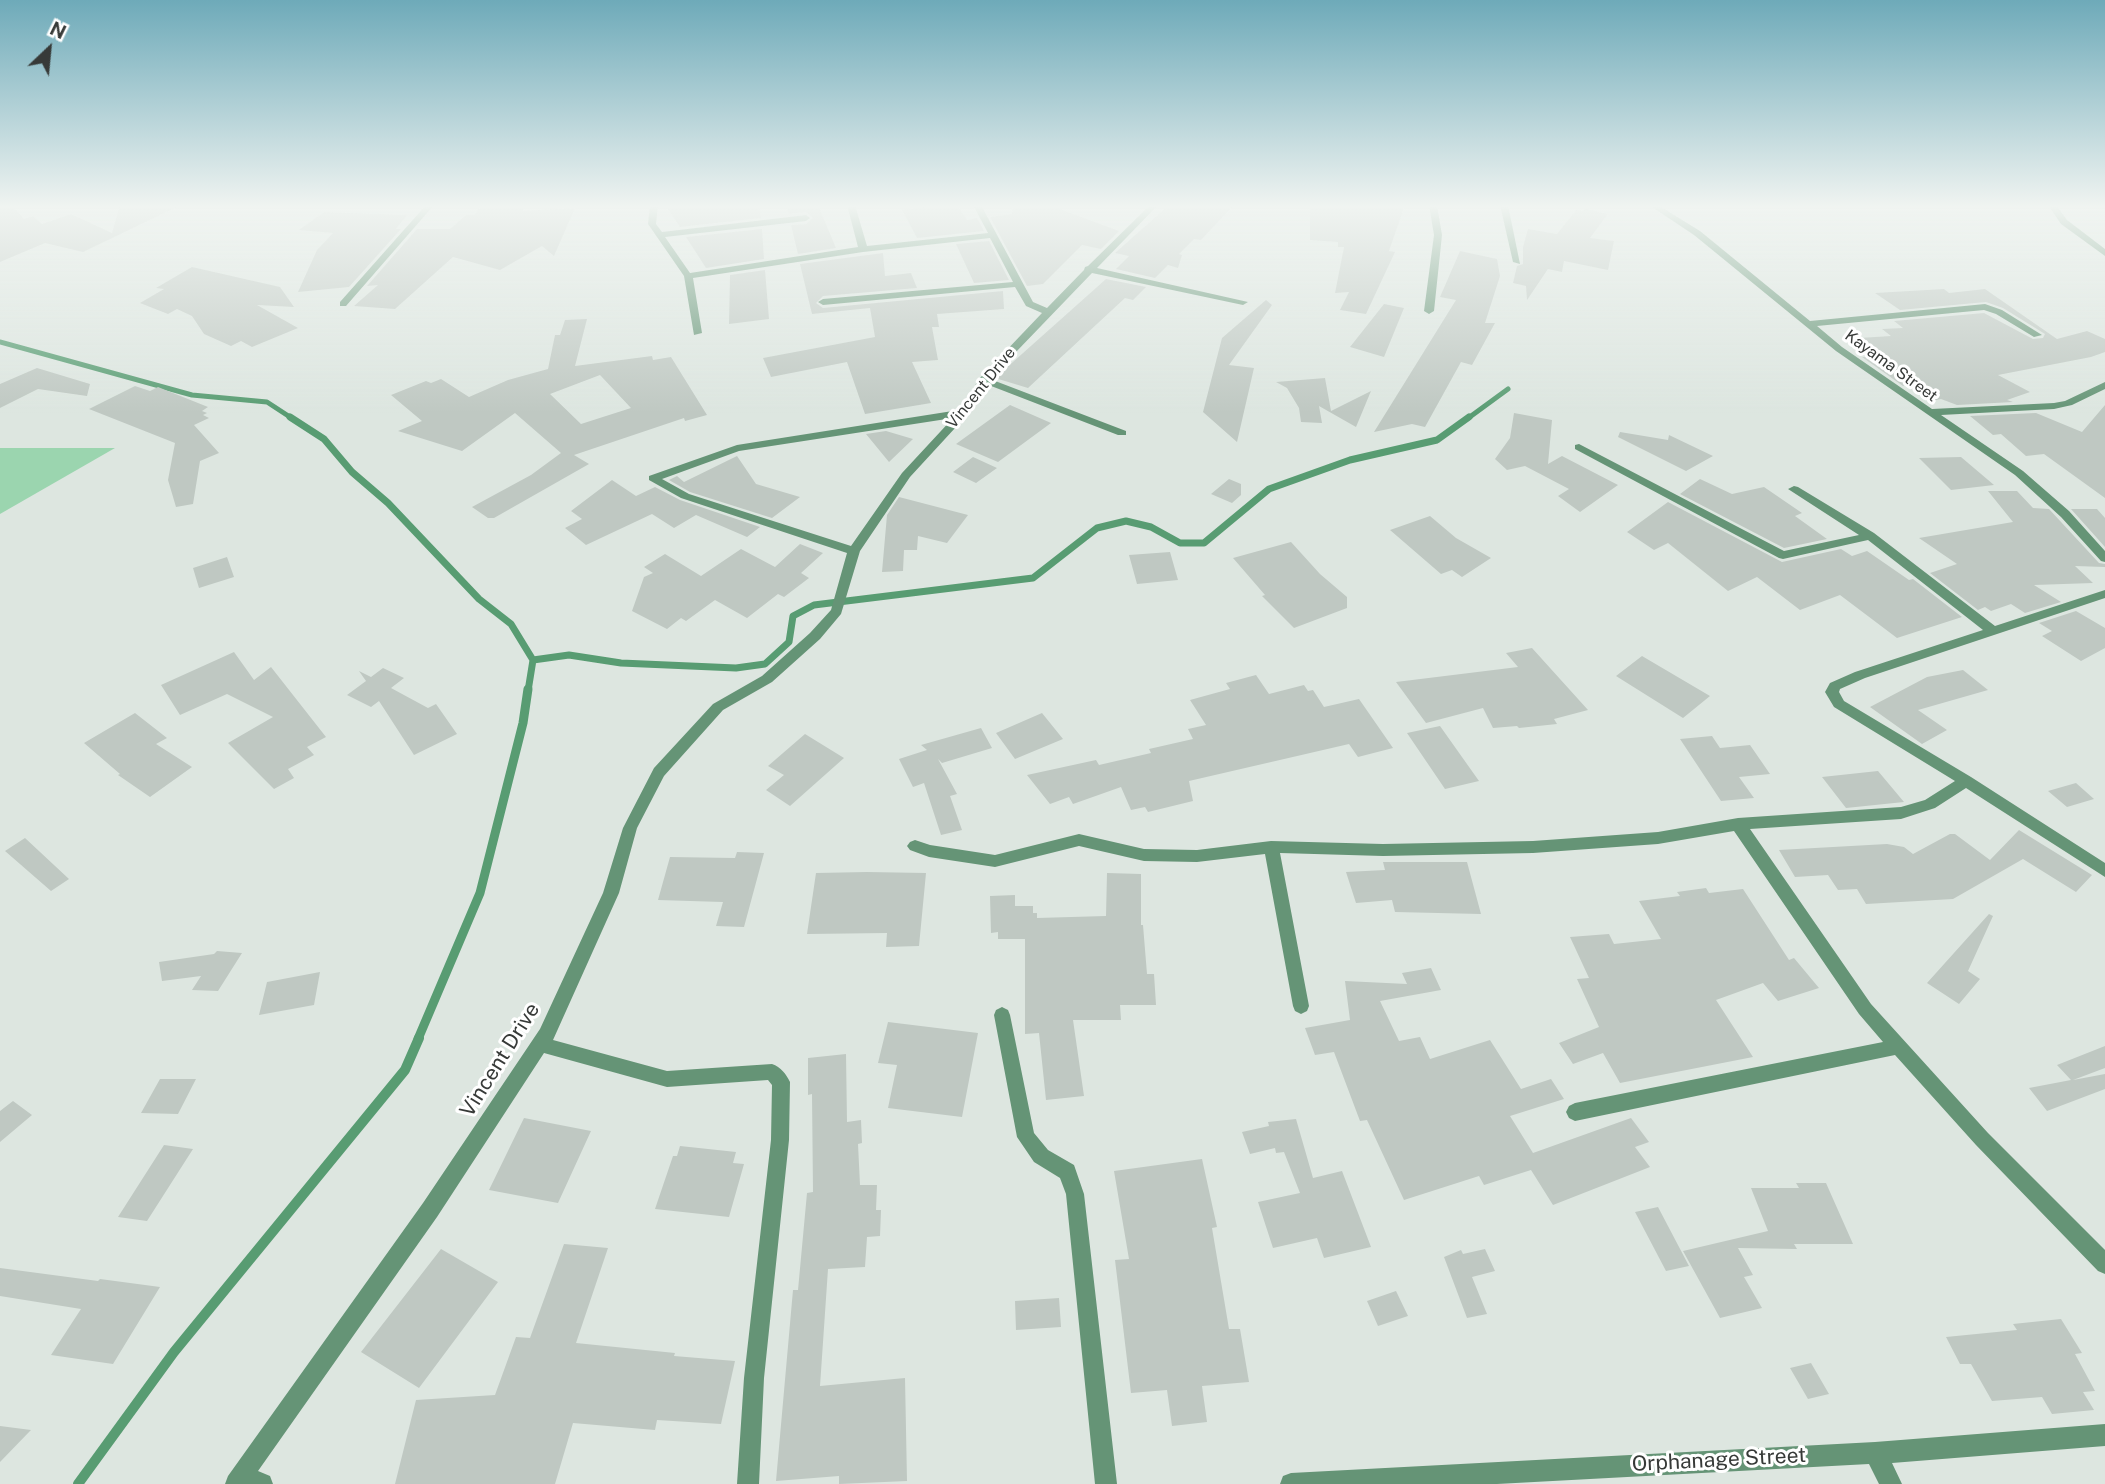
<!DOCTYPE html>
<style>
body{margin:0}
#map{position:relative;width:2105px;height:1484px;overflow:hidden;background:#dde6e0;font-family:"Public Sans",sans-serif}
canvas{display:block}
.north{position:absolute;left:14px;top:14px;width:70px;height:70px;-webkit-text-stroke:5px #fff;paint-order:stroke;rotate:26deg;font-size:19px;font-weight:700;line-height:28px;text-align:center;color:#373a38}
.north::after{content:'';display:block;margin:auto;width:24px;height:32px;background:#373a38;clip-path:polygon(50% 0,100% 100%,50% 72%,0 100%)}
</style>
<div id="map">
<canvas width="2105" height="1484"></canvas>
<div class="north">N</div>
</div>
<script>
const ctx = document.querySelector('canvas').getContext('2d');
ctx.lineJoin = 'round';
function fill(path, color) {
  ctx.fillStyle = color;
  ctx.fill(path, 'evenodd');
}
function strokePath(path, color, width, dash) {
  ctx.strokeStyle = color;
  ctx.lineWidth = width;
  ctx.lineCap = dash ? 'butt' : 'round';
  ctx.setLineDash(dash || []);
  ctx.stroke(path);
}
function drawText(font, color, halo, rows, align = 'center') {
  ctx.font = font + ' "Public Sans",sans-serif';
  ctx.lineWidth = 6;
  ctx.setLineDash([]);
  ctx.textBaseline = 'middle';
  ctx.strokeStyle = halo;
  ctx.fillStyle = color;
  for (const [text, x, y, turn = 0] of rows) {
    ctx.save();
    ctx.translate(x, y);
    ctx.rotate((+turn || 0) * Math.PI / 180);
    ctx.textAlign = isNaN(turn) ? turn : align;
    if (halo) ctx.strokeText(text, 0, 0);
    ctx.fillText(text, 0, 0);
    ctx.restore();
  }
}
fill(new Path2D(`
 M0,448H115L0,514Z`), '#9bd5af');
strokePath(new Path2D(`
 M0,342L192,395L267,402L293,419
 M1467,419L1508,389`), '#589c72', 5);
strokePath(new Path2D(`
 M290,417L324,439L352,472L388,503L479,599L511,624L533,660L528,691
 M533,660L569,655L621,663L736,668L765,664L789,642L793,616L814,605L1033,578L1097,528L1126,521L1151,527L1180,543H1204L1269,489L1350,460L1437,440L1469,417`), '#589c72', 7);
strokePath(new Path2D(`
 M418,1039L480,893L523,723L528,689`), '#589c72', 9);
strokePath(new Path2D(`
 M78,1484L174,1352L405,1070L419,1038`), '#589c72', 10);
fill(new Path2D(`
 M0,205H12L24,219L33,216L42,224L71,214L112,233L120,205H181L83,252L45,243L0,262Z
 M482,205H526L522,211L575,208L554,256L542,246L500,270L453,257L395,309L354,306L378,285L367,286L417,229H450L466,215H474Z
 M665,205H759L761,218L680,227Z
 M786,205H818L836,248L798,254L791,225L806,224L813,218L806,212L789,214Z
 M942,205H957L967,220L977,218L984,231L917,238L902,210Z
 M1013,205H1049L1119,231L1101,249L1082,245L1043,284L1027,286L990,217L1012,214Z
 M1169,205H1234L1201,240L1194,239L1179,254L1182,255L1178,268L1168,265L1155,278L1116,269L1129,256L1115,253Z
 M1310,205H1405L1389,251L1395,252L1366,314L1340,310L1349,292L1335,293L1344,247H1338V242L1310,240Z
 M1586,209L1608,214L1590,238L1614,241L1608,270L1564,261L1562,272L1548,269L1527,300L1526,286L1513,283L1517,266L1523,264V247L1528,229L1557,234L1576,210L1583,211Z
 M324,212L407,215L396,229H401L349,287L298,292L317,250L333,233L299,230Z
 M762,229L764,259L706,268L686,237Z
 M989,241L1009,280L974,283L956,244Z
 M1460,251L1497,259L1500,276L1485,323H1495L1472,365L1461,362L1425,427L1412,424L1374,432L1456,300L1440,297Z
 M883,253L885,276L911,273L917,288L823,296L816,303L823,308L1003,291L1004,309L937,314L939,327H932L938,360L912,362L931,403L865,414L847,362L771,377L763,358L875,337L870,308L812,314L800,264Z
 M192,267L280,287L294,307L257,305L298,328L252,347L241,341L231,346L204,334L192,316L177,309L168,314L140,303L164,289L156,288Z
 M765,270L769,319L729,324L730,275Z
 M1106,279L1146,287L1133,300L1125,298L1028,388L995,378Z
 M1944,289L1949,293L1985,289L2057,339L2087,331L2105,339V352L2091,357L1998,375L2030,392L2007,400L2013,402L1957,405L1941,399L1932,401L1909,384L1903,386L1862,357H1869L1859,348L1864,347L1859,343H1864L1859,338L1891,336L1882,329L1903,328L1894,321L1984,313L2033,339L2043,338L2045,334L2003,308L1986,302L1900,310L1875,293Z
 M1266,300L1272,305L1229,365L1254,368L1237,442L1203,412L1222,338Z
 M1384,304L1404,308L1384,357L1350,347Z
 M587,319L575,366L652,356L653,360L671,357L707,415L685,421L684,418L574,455L589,464L494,518H488L472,507L531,475L561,453L515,413L462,451L398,431L422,421L391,395L426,381L431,383L441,379L469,397L508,380L548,369L555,335H560L565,320ZM600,375L631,408L581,424L550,394Z
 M37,368L90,384L87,396L38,389L0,408V384Z
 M1325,378L1331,411L1371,391L1356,427L1319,406L1322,423L1301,422L1299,408L1287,388L1276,382Z
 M135,386L150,391L158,387L208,407L202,411L207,413L203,415L209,418L194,425L219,453L200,461L193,504L176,507L168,480L175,443L89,409Z
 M1010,405L1051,423L998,462L956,444Z
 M2105,405V498L2044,454L2026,456L2001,434L1993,435L1970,416L2036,413L2082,432Z
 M1514,413L1552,420L1548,464L1562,456L1618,485L1580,512L1558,496L1569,489L1525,466L1507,470L1495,459L1510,438Z
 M886,431L913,439L889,462L866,434Z
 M1620,432L1668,440L1669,435L1713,456L1686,471L1618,437Z
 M737,456L756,484L800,497L772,518L690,492L669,480L677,476L684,482Z
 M973,457L997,468L976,483L953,472Z
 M1961,457L1994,485L1951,490L1919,458Z
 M1229,479L1241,484V495L1232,503L1211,494Z
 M1700,479L1732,494L1764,487L1802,513L1795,516L1827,539L1784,548L1680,494Z
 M612,480L636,496L655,487L680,500L760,527L747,537L696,515L674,528L652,514L586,545L565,528L582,519L571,511Z
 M1988,491H2017L2033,508L2049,509L2099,563L2105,564V567L2075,566L2093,583L2034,585L2061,602L2025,613L2011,604L1991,611L1985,607L1978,610L1930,573L1957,564L1919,538L2013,522Z
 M899,497L968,515L947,543L918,536L917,550H904L903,571L882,572L887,515Z
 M1668,502L1782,562L1841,549L1852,556L1867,551L1909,580L1913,579L1962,617L1897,638L1840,595L1800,610L1757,577L1728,591L1668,543L1654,550L1627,532Z
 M2071,509H2097L2105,518V547Z
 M1430,516L1456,538L1491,558L1462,577L1452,570L1441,574L1390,530Z
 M1291,542L1320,574L1347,597V608L1294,628L1262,596L1265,595L1233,558Z
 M800,544L823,553L801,573L809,578L784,597L778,594L747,618L715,600L686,621L681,618L667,629L632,611L644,577L653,573L644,567L665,554L701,576L741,549L775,567Z
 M1170,552L1178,580L1137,584L1129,555Z
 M227,557L234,577L199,588L193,568Z
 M2076,611L2105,628V648L2081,661L2042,636L2052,631L2039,623Z
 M1532,648L1588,710L1554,719L1557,724L1519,728L1517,726L1493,728L1483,708L1426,723L1396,682L1518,667L1506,653Z
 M234,652L254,680L271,667L326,737L307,747L314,755L288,769L294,778L274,789L228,743L273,717L227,694L180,715L161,685Z
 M1642,656L1710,696L1683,718L1616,676Z
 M383,668L404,678L391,688L428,708L436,704L457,734L414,755L379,701L371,707L347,695L366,681L359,671L371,677Z
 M1963,670L1988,690L1918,710L1947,730L1922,744L1870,707L1927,677Z
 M1256,675L1269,694L1304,685L1308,691L1313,690L1324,707L1359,699L1393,748L1358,757L1349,744L1189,781L1193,801L1148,812L1145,807L1131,810L1121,787L1073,804L1069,797L1050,804L1027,775L1096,760L1099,765L1151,753L1149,749L1193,739L1188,729L1206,725L1190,700L1230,689L1226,683Z
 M135,713L167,738L156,744L192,767L150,797L118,775L120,774L84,743Z
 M1042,713L1063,739L1015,759L996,733Z
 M1440,726L1479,781L1445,789L1407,733Z
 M981,728L992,748L942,763L938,759L957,794L950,796L962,830L941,835L924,783L913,787L899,759L927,750L921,745Z
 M805,734L844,758L790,806L766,790L784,775L768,766Z
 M1712,736L1720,748L1750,745L1770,774L1739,777L1754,798L1721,801L1680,739Z
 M1878,771L1904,802L1846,808L1822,777Z
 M2076,783L2094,799L2067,807L2048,791Z
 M2019,830L2092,875L2076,892L2023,859L1953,899L1866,904L1857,889L1838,890L1828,875L1795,877L1779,850L1887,844L1904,847L1913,854L1950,834H1955L1990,860Z
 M25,838L69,879L51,891L5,851Z
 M737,852L764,853L744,927L716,926L723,902L658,900L670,857L735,858Z
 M1383,862H1467L1481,914L1395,912L1392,900L1356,903L1346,872L1385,870Z
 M867,872L926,873L919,946L886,947L887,933L807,934L816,873Z
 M1107,873L1141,874V925H1143L1147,974H1154L1156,1005H1120L1121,1020H1073L1084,1096L1046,1100L1039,1033L1025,1034V939H998V932L991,933L990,896L1015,895V906H1033V913H1037V918L1106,916Z
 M1706,888L1709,893L1743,889L1789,960L1794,958L1819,988L1778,1001L1763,983L1716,1000L1753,1057L1620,1083L1603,1053L1573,1064L1559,1043L1599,1027L1577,979L1589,978L1570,937L1609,934L1614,944L1661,939L1639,901L1680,896L1677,892Z
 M1989,914L1993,916L1968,971L1980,979L1959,1004L1927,983Z
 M217,951L242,953L218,991L192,990L201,976L162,981L159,962L214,954Z
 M1431,968L1441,990L1380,1001L1399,1041L1420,1037L1430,1059L1490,1040L1521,1089L1551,1079L1564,1099L1510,1116L1533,1153L1631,1118L1649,1142L1635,1147L1650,1167L1553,1205L1531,1170L1484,1185L1479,1176L1404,1200L1367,1120L1360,1121L1334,1052L1315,1055L1305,1028L1350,1020L1345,981L1407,984L1402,973Z
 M320,972L314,1005L259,1015L267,982Z
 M888,1022L978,1033L962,1117L888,1108L897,1065L878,1063Z
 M2105,1046V1068L2073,1080L2105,1074V1089L2047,1111L2029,1088L2071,1080L2057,1065Z
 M846,1054L847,1122L861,1120L862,1143L858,1144L860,1185H877L876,1210H881L880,1236L867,1237L865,1267L828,1269L820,1386L905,1378L907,1481L839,1484V1476L776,1481L793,1290H798L807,1193L813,1192L812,1094L808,1095V1058Z
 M160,1079H196L178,1114L141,1113Z
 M13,1101L32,1115L0,1142V1111Z
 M524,1118L591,1131L558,1203L489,1190Z
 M1296,1119L1313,1178L1342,1171L1371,1247L1324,1258L1317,1238L1273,1248L1258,1202L1300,1193L1284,1152L1276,1153L1275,1148L1250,1154L1242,1132L1269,1126L1268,1122Z
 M164,1145L193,1149L147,1221L118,1217Z
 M680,1146L736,1152L733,1163L744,1164L729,1217L655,1209L673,1156H677Z
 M1202,1159L1217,1227L1212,1228L1229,1329H1240L1249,1382L1202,1386L1207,1422L1172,1426L1167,1390L1131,1393L1115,1260L1129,1259L1114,1171Z
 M1796,1183H1826L1853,1244H1794L1797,1249L1738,1248L1753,1275L1744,1277L1762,1308L1720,1318L1683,1251L1768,1231L1751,1188H1799Z
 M1658,1207L1689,1266L1666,1271L1635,1212Z
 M564,1244L608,1248L576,1343L675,1353L674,1356L735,1361L721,1424L657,1420L655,1430L573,1423L555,1484H395L416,1400L495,1395L516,1337L530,1338Z
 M441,1249L498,1282L419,1388L361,1352Z
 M1485,1249L1495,1271L1472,1277L1487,1314L1467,1318L1444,1257L1461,1250L1463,1254Z
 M0,1268L98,1281L100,1279L160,1287L113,1364L51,1355L81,1309L0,1296Z
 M1396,1291L1408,1316L1378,1326L1367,1301Z
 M1059,1298L1061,1327L1016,1330L1015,1301Z
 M2061,1319L2082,1353L2075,1354L2095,1391L2083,1392L2094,1410L2052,1414L2042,1397L1992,1401L1971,1364H1960L1946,1337L2017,1330L2013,1324Z
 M1811,1363L1829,1394L1808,1399L1790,1368Z
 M0,1426L31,1430L0,1462Z`), '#bfc8c2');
fill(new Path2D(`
 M426,205H434L346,306H340V302Z
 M650,205H658L656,224L662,232L806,215L810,218L806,221L665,237L690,273L858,247L847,205H855L867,246L988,233L973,205H981L1033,302L1047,308L1084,270L1085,267L1088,266L1150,205H1158L1097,268L1248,302L1243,305L1092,273L990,379L1126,431V435H1118L986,384L967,415L910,477L860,551L841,614L820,639L772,682L723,710L664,776L637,828L619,893L553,1040L667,1071L772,1064C781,1067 786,1074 790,1082L789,1140L764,1378L759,1484H737L744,1378L771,1140L772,1085L768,1080L667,1087L544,1053L437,1217L258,1471L270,1476L273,1484H225L228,1476L423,1203L540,1029L603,893L623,828L654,768L713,704L762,676L810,633L831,610L847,553L681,498L649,480V476L737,445L959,410L980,378L1042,313L1026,306L1015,287L823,305L818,302L823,299L1013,282L990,238L863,252L693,278L702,333L694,335L684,276L648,224ZM953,418L902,473L851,546L689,494L662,479L739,451Z
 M1429,205H1437L1442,235L1434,311L1429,314L1424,311L1434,235Z
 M1500,205H1508L1520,264L1513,262Z
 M1649,205H1658L1700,231L1810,321L1985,304L2002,310L2042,335L2034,337L1996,314L1984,310L1817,326L1842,347L1932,409L2054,403L2065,401L2105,382V389L2072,405L2054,409L1941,415L2023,471L2069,511L2105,551V562L2101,561L2061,517L2015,475L1836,351L1694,235Z
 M2048,205H2056L2067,220L2105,249V256L2061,224Z
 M1579,444L1784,551L1859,535L1788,489L1794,486L1798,487L1874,533L1995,626L2105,590V598L1865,678L1840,689L1839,692L1844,701L1971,777L2105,863V877L1966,788L1935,808L1901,819L1750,829L1871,1004L1988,1133L2105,1250V1274L2098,1271L1976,1145L1895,1055L1575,1121L1569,1118L1566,1112L1569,1106L1575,1103L1883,1042L1859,1014L1734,831L1658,844L1533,853L1383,856L1280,853L1309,1006L1307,1011L1301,1014L1295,1011L1293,1006L1265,854L1197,862L1144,861L1079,846L995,867L929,857L910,850L907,846L910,842L915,840L930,845L995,855L1079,834L1144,849L1197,850L1271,841L1383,844L1533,841L1658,832L1738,818L1901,807L1925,800L1955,781L1834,707L1825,692L1830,683L1855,672L1983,630L1868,540L1783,559L1779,558L1575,449V445Z
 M1002,1007L1008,1010L1010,1015L1034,1133L1048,1150L1074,1165L1084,1194L1117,1484H1095L1066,1194L1060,1178L1034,1162L1017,1137L994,1015L996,1010Z
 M2105,1424V1446L1892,1463L1902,1484H1879L1869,1464L1497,1484H1280L1283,1476L1291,1473L1875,1442Z`), '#659476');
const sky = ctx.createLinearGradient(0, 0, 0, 413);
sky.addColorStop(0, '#6eaab9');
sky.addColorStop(0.5, '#f0f4f1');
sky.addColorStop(1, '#f0f4f100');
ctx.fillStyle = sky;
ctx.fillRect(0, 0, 2105, 413);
drawText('16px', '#373a38', '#fff', [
 ["Kayama Street",1891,366,36],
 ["Vincent Drive",981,388,-51]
]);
drawText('21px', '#373a38', '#fff', [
 ["Vincent Drive",500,1060,-58],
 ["Orphanage Street",1719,1460,-3]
]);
</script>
